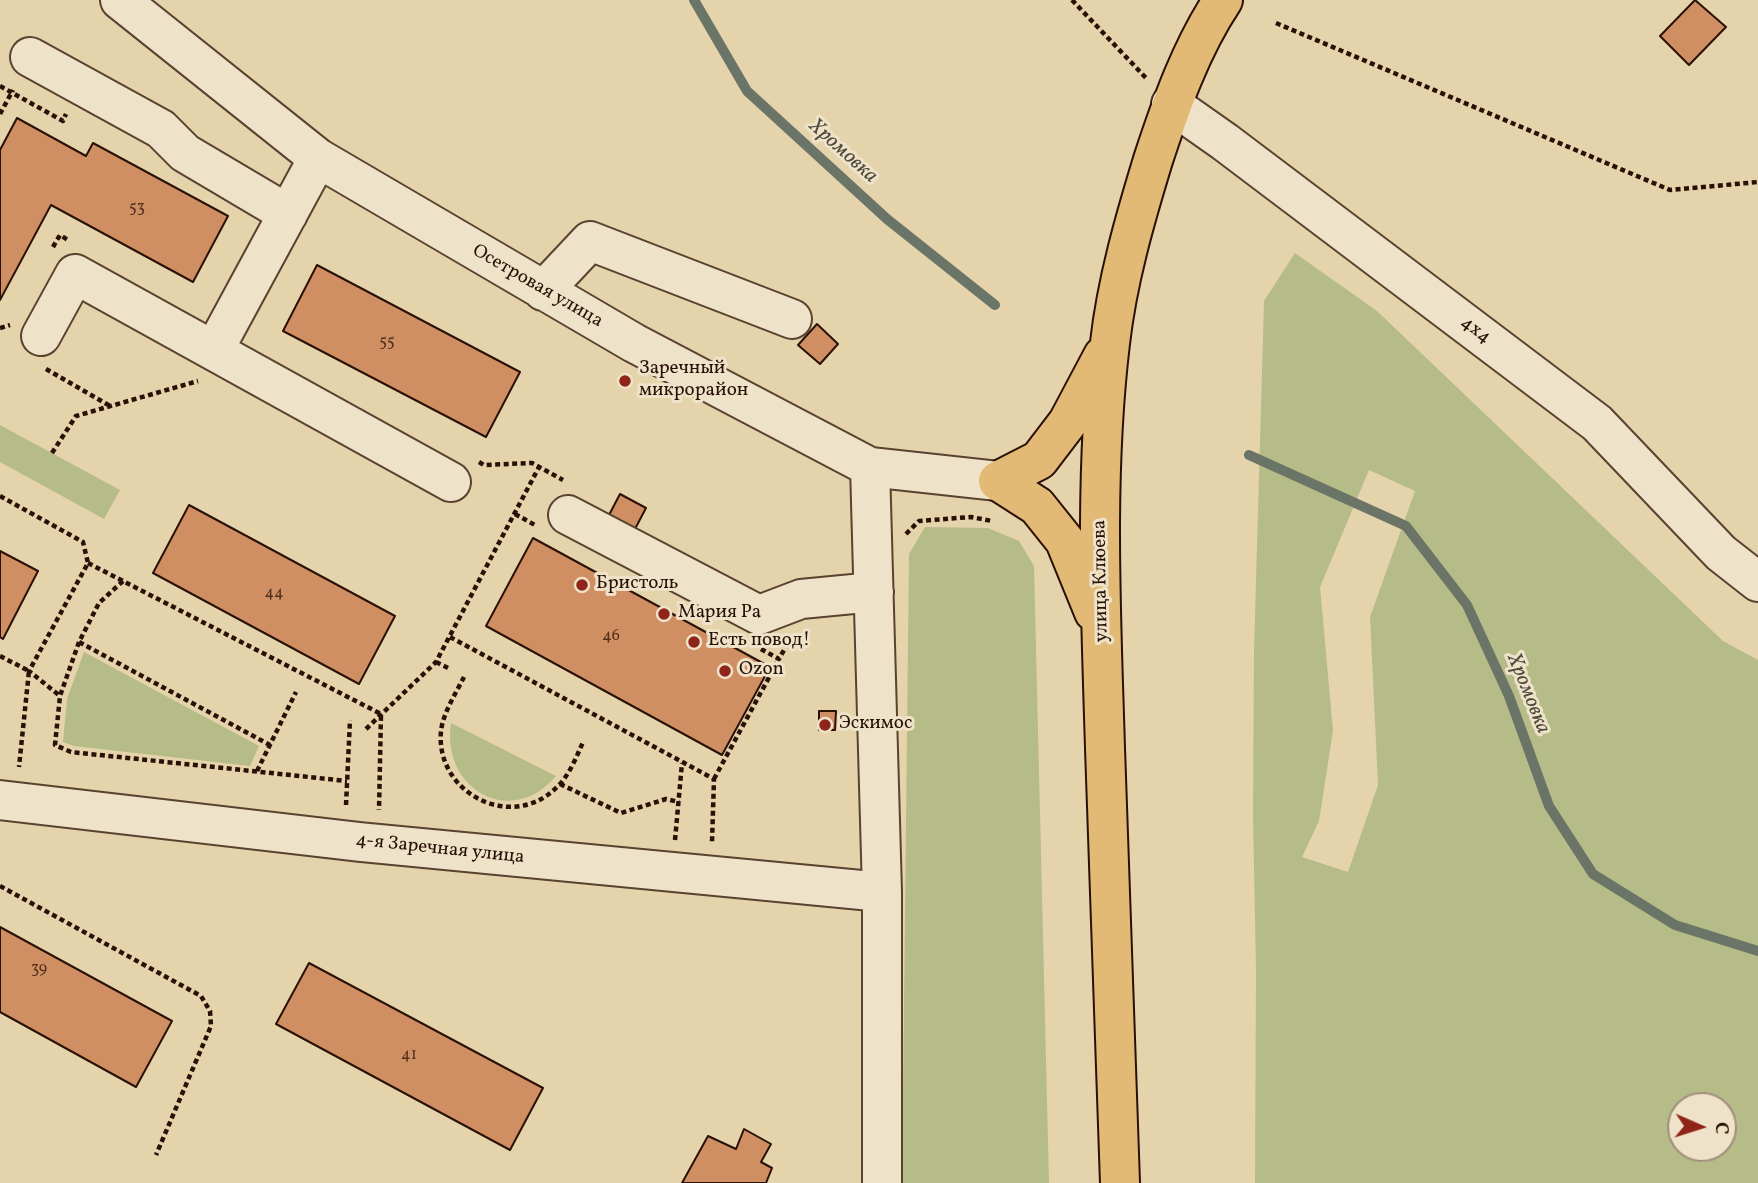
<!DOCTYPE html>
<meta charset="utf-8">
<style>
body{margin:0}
#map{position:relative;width:1758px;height:1183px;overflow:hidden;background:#e5d3ab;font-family:Vollkorn,serif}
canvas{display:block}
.north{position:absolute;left:1667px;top:1092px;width:70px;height:70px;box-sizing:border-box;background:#eee2c8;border:2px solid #a08e7b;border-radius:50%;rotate:93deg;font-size:19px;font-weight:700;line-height:28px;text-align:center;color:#2a1107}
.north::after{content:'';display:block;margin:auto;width:24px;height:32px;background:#8f2418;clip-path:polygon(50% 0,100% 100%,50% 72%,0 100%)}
</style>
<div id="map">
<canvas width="1758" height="1183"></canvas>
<div class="north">С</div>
</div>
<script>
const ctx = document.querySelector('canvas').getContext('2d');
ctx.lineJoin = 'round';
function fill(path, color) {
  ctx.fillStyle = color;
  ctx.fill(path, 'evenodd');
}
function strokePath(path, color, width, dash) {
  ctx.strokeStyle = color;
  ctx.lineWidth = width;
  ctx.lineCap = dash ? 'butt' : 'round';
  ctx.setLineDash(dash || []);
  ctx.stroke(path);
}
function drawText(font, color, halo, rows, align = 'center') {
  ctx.font = font + ' Vollkorn,serif';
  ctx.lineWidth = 6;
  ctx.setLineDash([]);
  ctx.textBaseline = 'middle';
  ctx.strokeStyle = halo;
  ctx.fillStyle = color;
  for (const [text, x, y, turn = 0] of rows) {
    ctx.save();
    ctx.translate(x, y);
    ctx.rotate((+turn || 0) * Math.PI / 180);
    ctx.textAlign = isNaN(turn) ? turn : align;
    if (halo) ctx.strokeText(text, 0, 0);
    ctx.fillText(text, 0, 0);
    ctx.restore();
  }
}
fill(new Path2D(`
 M1295,253L1377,311L1723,641L1758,660V1183H1255L1256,969L1253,816L1254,651L1264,301ZM1369,470L1415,491L1370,617L1378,785L1348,872L1302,857L1319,821L1333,731L1320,587ZM1681,1106H1723V1148H1681Z
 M0,425L120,490L104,519L0,462Z
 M925,527L988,528L1019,541L1034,566L1049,1183H902L909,554Z
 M84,652L259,746L250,766L74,746L63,742L67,699Z
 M451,723L556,776C512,829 441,790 451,723Z`), '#b6bc88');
strokePath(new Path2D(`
 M694,0L747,91L887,219L995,305
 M1249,455L1406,526L1467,605L1509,696L1549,806L1593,874L1675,925L1758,951`), '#6b7567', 10);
const building = new Path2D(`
 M1695,0L1726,27L1689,65L1660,36Z
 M17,118L86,156L93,143L228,216L193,282L51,205L0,300V150Z
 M317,265L520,372L486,437L283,331Z
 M817,324L838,344L820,364L798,345Z
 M620,494L646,508L635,529L609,515Z
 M189,505L395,616L359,684L153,573Z
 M533,538L770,667L722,755L486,626Z
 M0,551L38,571L3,639L0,637Z
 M819,711H836L835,730H819Z
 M0,927L172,1021L136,1087L0,1012Z
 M309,963L543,1088L510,1150L276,1024Z
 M744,1129L771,1144L761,1162L772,1168L766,1183H682L708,1136L736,1149Z`);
fill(building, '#cf8f62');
strokePath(building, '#2a1107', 2);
const minor = new Path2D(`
 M120,0L318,158L634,343L870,467L998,481
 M30,57L161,129L185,153L288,214
 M1171,104L1225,142L1597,423L1721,553L1758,582
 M543,291L590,241L792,319
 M41,336L75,274L451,482
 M214,350L318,158
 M870,467L882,892V1183
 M568,515L759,615L801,599L874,592
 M0,800L360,842L882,892`);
const major = new Path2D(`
 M998,481L1037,506L1065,541L1094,612
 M998,481L1039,460L1068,422L1103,356
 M1120,1183C1114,1038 1109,893 1105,748C1101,613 1094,477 1110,343C1117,281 1135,219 1153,160C1171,105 1191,48 1223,0`);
strokePath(minor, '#594230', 42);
strokePath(major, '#2a1107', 42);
strokePath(new Path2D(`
 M1072,0L1146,78
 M1276,23L1670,190L1758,182
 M0,86L63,121L66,114
 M0,114L13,90
 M53,247L60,235L68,240
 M0,328L10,325
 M46,369L110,406
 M52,453L76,416L198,381
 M479,462L484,465L532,463L563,480
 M0,496L83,542L88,563L29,671L60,696
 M515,514L535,525
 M906,534L919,521L971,517L992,521
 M88,563L381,714L379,810
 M123,581L99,603L79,642L270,745
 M450,637L714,779L712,842
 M79,642L60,696L55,745L71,752L347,781
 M761,649L779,659L789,641
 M0,656L29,671L19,767
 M436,662L448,668
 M464,677C456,693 443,713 441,731C435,793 511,832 556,788C569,776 576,758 583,742
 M366,729L436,662L539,467
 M257,771L296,692
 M714,779L779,659
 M560,784L621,813L666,799L679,802
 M346,805L350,720
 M675,840L682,763
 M0,886L201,996L210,1011L211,1026L156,1155`), '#2a1107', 4.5, [5, 3.5]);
strokePath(minor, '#eee2c8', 38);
strokePath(major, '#e2ba76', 38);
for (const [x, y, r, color] of [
 [625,381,7,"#8f2418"],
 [582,585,7,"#8f2418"],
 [664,614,7,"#8f2418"],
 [694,642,7,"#8f2418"],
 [725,671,7,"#8f2418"],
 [825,725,7,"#8f2418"]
]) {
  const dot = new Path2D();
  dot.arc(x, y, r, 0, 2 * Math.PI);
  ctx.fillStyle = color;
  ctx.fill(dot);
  strokePath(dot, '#eee2c8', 2.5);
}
drawText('16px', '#53301e', null, [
 ["53",137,209],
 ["55",387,343],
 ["44",274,594],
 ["46",611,637],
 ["39",39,970],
 ["41",409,1056]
]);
drawText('19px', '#2a1107', '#eee2c8', [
 ["Осетровая улица",537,287,30],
 ["4x4",1475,331,37],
 ["улица Клюева",1102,581,-91],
 ["4-я Заречная улица",440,850,6]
]);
drawText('19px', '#2a1107', '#eee2c8', [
 ["Заречный",639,370],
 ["микрорайон",639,392],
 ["Бристоль",596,585],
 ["Мария Ра",678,614],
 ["Есть повод!",708,642],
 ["Ozon",739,671],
 ["Эскимос",839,725]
], 'left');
drawText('italic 21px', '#504b3f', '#eee2c8', [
 ["Хромовка",842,152,42],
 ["Хромовка",1527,694,68]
]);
</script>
